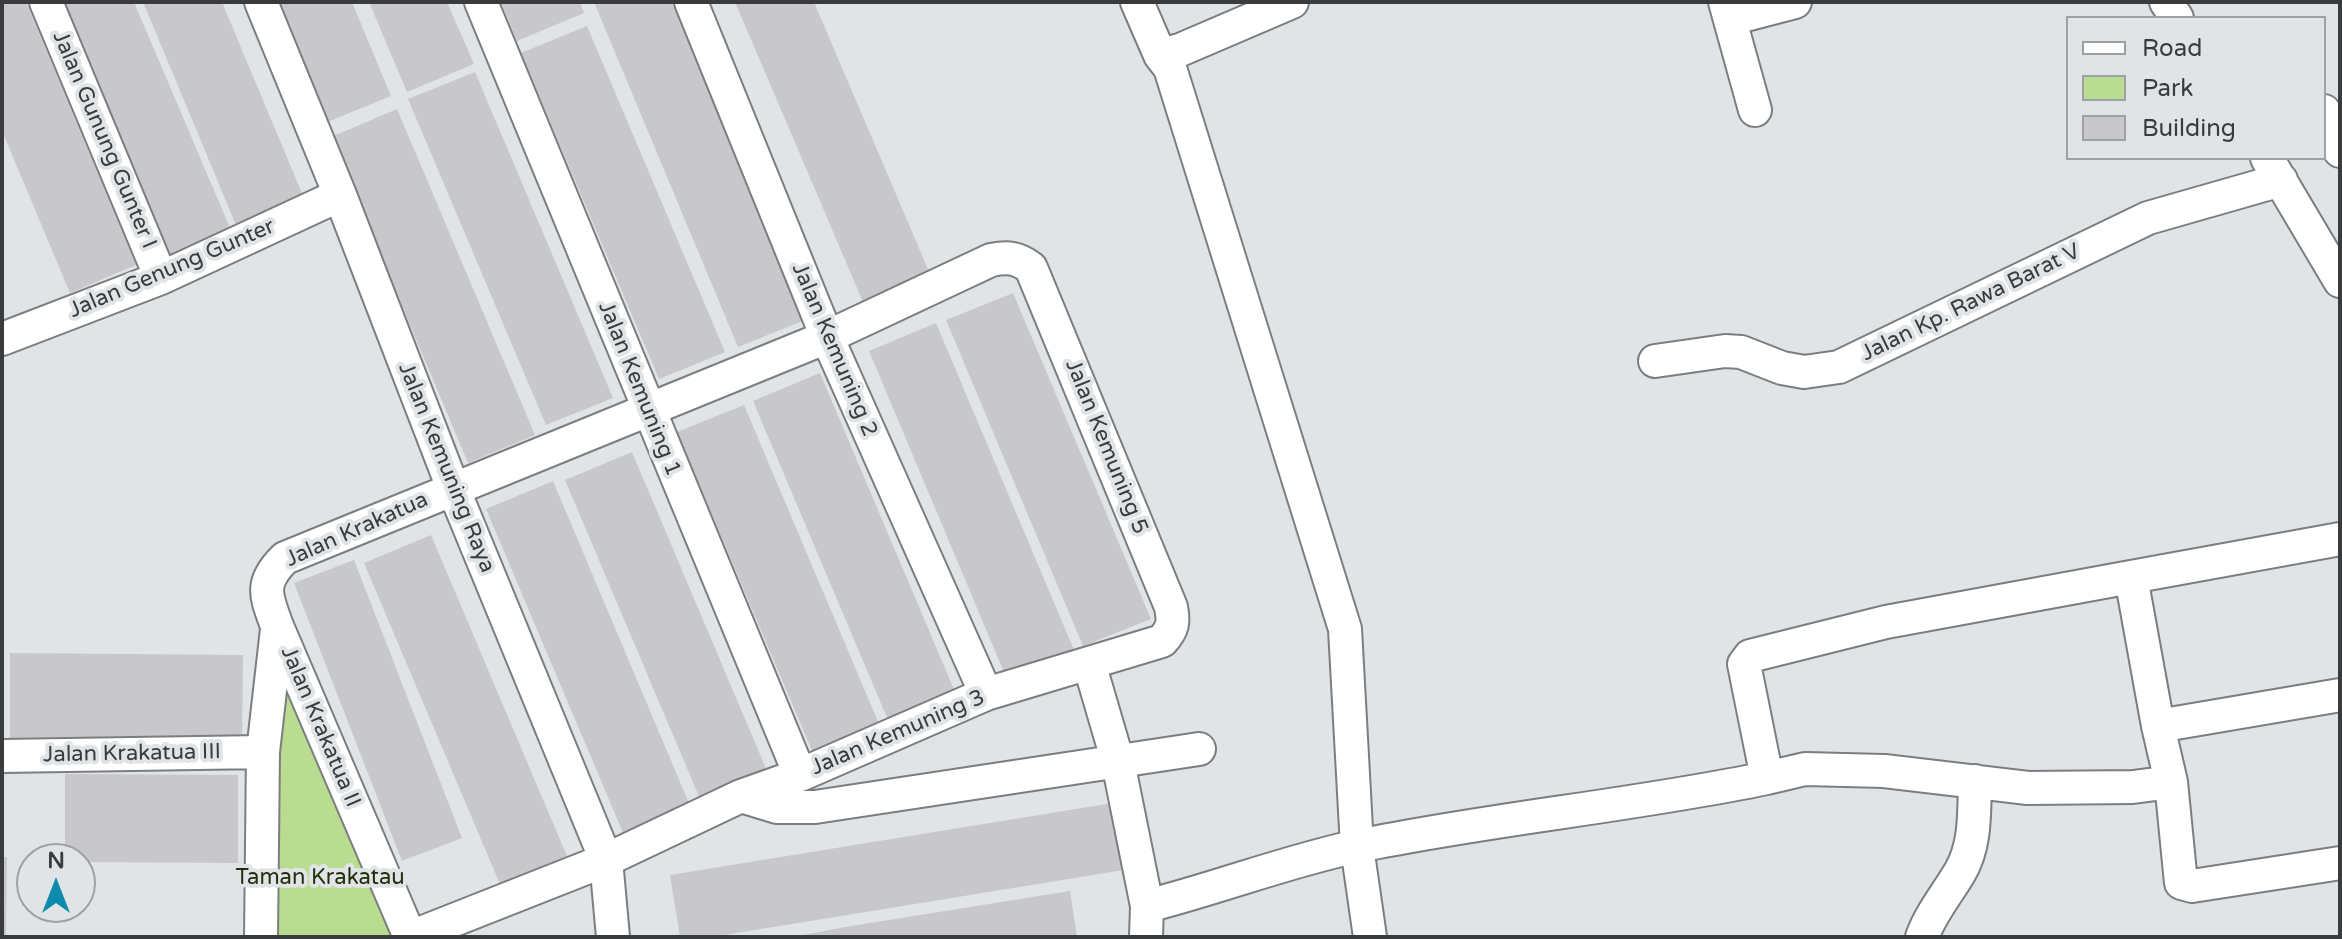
<!DOCTYPE html>
<style>
body{margin:0}
#map{position:relative;width:2342px;height:939px;overflow:hidden;background:#e1e4e7;font-family:"Varela Round",sans-serif}
canvas{display:block}
.frame{position:absolute;inset:0;border:4px solid #393b3c;pointer-events:none}
.legend{position:absolute;left:2066px;top:16px;width:260px;height:144px;box-sizing:border-box;background:#e1e4e7;border:2px solid #9ea0a3;margin:0;padding:10px 14px;list-style:none;font-size:24px;color:#393b3c}
.legend li{display:flex;align-items:center;gap:16px;height:40px}
.legend b{width:40px;border:2px solid #9ea0a3}
.north{position:absolute;left:16px;top:843px;width:80px;height:80px;box-sizing:border-box;background:#e1e4e7;border:2px solid #9ea0a3;border-radius:50%;rotate:0deg;font-size:22px;font-weight:700;line-height:32px;text-align:center;color:#393b3c}
.north::after{content:'';display:block;margin:auto;width:28px;height:36px;background:#0e8bad;clip-path:polygon(50% 0,100% 100%,50% 72%,0 100%)}
</style>
<div id="map">
<canvas width="2342" height="939"></canvas>
<div class="frame"></div>
<ul class="legend">
<li><b style="height:10px;background:#fff"></b>Road</li>
<li><b style="height:22px;background:#badc91"></b>Park</li>
<li><b style="height:22px;background:#c8c7cb"></b>Building</li>
</ul>
<div class="north">N</div>
</div>
<script>
const ctx = document.querySelector('canvas').getContext('2d');
ctx.lineJoin = 'round';
function fill(path, color) {
  ctx.fillStyle = color;
  ctx.fill(path, 'evenodd');
}
function strokePath(path, color, width, dash) {
  ctx.strokeStyle = color;
  ctx.lineWidth = width;
  ctx.lineCap = dash ? 'butt' : 'round';
  ctx.setLineDash(dash || []);
  ctx.stroke(path);
}
function drawText(font, color, halo, rows, align = 'center') {
  ctx.font = font + ' "Varela Round",sans-serif';
  ctx.lineWidth = 8;
  ctx.setLineDash([]);
  ctx.textBaseline = 'middle';
  ctx.strokeStyle = halo;
  ctx.fillStyle = color;
  for (const [text, x, y, turn = 0] of rows) {
    ctx.save();
    ctx.translate(x, y);
    ctx.rotate((+turn || 0) * Math.PI / 180);
    ctx.textAlign = isNaN(turn) ? turn : align;
    if (halo) ctx.strokeText(text, 0, 0);
    ctx.fillText(text, 0, 0);
    ctx.restore();
  }
}
fill(new Path2D(`
 M277,626L410,937H261Z`), '#badc91');
fill(new Path2D(`
 M2,2H26L136,265L70,293L2,131Z
 M56,2H134L233,235L166,263Z
 M143,2H222L306,203L238,230Z
 M274,2H352L391,96L325,123Z
 M369,2H447L474,64L407,92Z
 M501,2H580L584,13L517,41Z
 M594,2H672L805,320L738,347Z
 M735,2H814L933,281L866,309Z
 M587,26L725,352L659,379L521,53Z
 M475,72L613,398L546,425L408,99Z
 M397,109L535,435L468,463L331,137Z
 M1013,293L1151,619L1083,646L946,320Z
 M936,323L1074,650L1006,677L869,351Z
 M820,373L958,699L891,727L753,401Z
 M744,405L882,731L815,758L677,432Z
 M632,452L770,778L703,806L565,480Z
 M553,481L691,808L624,835L486,509Z
 M431,535L569,861L502,889L364,563Z
 M354,560L462,838L402,861L294,583Z
 M10,653L243,655L242,743L10,740Z
 M65,774L238,775V863L80,862V859H65Z
 M1119,802L1130,869L712,937H680L670,875Z
 M2,857H7L6,937H2Z
 M1070,891L1077,937H793L845,927Z`), '#c8c7cb');
const street = new Path2D(`
 M46,2L161,278
 M261,2L340,195L453,488L606,860L613,937
 M481,2L800,775
 M691,2L827,337L986,694
 M1137,2L1160,55L1170,68L1345,629L1357,847L1370,937
 M1725,2L1755,110
 M2166,2L2177,18
 M1730,19L1795,2
 M1160,55L1180,50L1292,2
 M2324,111L2340,151
 M2267,158L2340,281
 M2,339L161,278L340,195
 M1655,361L1725,351L1741,352L1782,368L1804,372L1839,367L2148,218L2281,180
 M2340,539L2131,577L2158,726L2340,695
 M1089,663L1118,762L1147,906L1146,937
 M2158,726L2171,782L2181,883L2192,886L2340,863
 M2,756L263,752
 M1767,778L1805,769L1884,771L2028,788L2133,787L2171,782
 M741,796L777,807H815L1199,749
 M1147,906C1218,888 1287,861 1358,846C1494,818 1632,806 1767,778L1744,664L1750,656L1886,622L2131,577
 M261,937L263,752L277,629
 M410,937L277,626C266,596 259,583 285,558L827,337L991,260C1007,257 1017,257 1031,268L1171,607C1174,622 1173,629 1162,641L986,694L800,775L741,796L606,860L411,937
 M1922,937C1931,913 1947,894 1960,872C1976,845 1974,812 1975,781`);
strokePath(street, '#7b7e81', 36);
strokePath(street, '#fff', 32);
drawText('22px', '#393b3c', '#e1e4e7', [
 ["Jalan Gunung Gunter I",104,140,67],
 ["Jalan Genung Gunter",172,269,-23],
 ["Jalan Kp. Rawa Barat V",1971,303,-26],
 ["Jalan Kemuning 2",834,350,67],
 ["Jalan Kemuning 1",639,389,68],
 ["Jalan Kemuning 5",1106,447,68],
 ["Jalan Kemuning Raya",446,468,68],
 ["Jalan Krakatua",357,530,-24],
 ["Jalan Krakatua II",320,727,67],
 ["Jalan Kemuning 3",898,733,-23],
 ["Jalan Krakatua III",132,754,-1]
]);
drawText('22px', '#212f0b', '#e1e4e7', [
 ["Taman Krakatau",320,878]
]);
</script>
